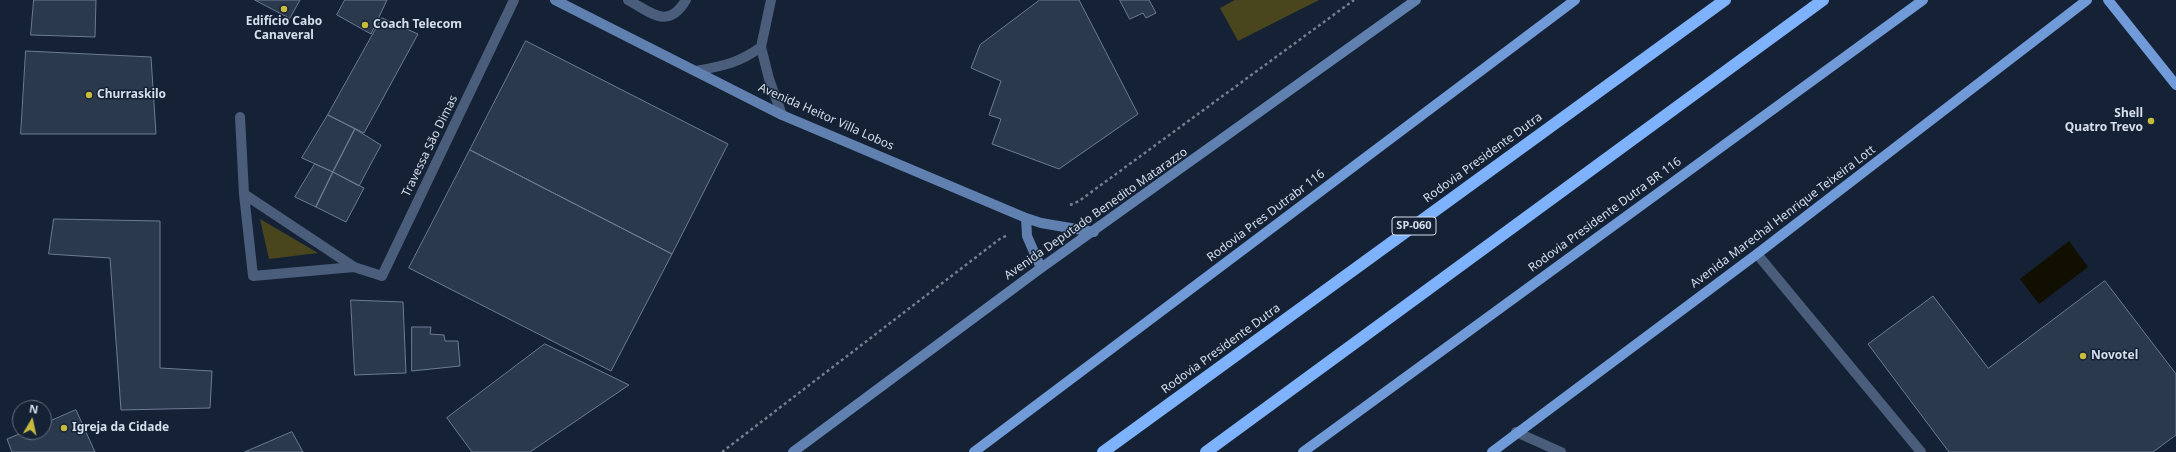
<!DOCTYPE html>
<meta charset="utf-8">
<style>
body{margin:0}
#map{position:relative;width:2176px;height:452px;overflow:hidden;background:#152235;font-family:"Noto Sans",sans-serif}
canvas{display:block}
.north{position:absolute;left:12px;top:400px;width:40px;height:40px;box-sizing:border-box;background:#152235;border:1px solid #626d7e;border-radius:50%;rotate:9deg;font-size:11px;font-weight:700;line-height:16px;text-align:center;color:#d5deeb}
.north::after{content:'';display:block;margin:auto;width:14px;height:18px;background:#c6bb3c;clip-path:polygon(50% 0,100% 100%,50% 72%,0 100%)}
</style>
<div id="map">
<canvas width="2176" height="452"></canvas>
<div class="north">N</div>
</div>
<script>
const ctx = document.querySelector('canvas').getContext('2d');
ctx.lineJoin = 'round';
function fill(path, color) {
  ctx.fillStyle = color;
  ctx.fill(path, 'evenodd');
}
function strokePath(path, color, width, dash) {
  ctx.strokeStyle = color;
  ctx.lineWidth = width;
  ctx.lineCap = dash ? 'butt' : 'round';
  ctx.setLineDash(dash || []);
  ctx.stroke(path);
}
function drawText(font, color, halo, rows, align = 'center') {
  ctx.font = font + ' "Noto Sans",sans-serif';
  ctx.lineWidth = 3;
  ctx.setLineDash([]);
  ctx.textBaseline = 'middle';
  ctx.strokeStyle = halo;
  ctx.fillStyle = color;
  for (const [text, x, y, turn = 0] of rows) {
    ctx.save();
    ctx.translate(x, y);
    ctx.rotate((+turn || 0) * Math.PI / 180);
    ctx.textAlign = isNaN(turn) ? turn : align;
    if (halo) ctx.strokeText(text, 0, 0);
    ctx.fillText(text, 0, 0);
    ctx.restore();
  }
}
fill(new Path2D(`
 M1235,0H1319L1238,41L1220,8Z
 M260,219L318,253L269,259Z`), '#49461e');
fill(new Path2D(`
 M2069,241L2088,267L2039,304L2020,279Z`), '#110f00');
const building = new Path2D(`
 M34,0H96L95,37L31,35Z
 M255,0H300L290,18Z
 M345,0H387L371,34L337,15Z
 M1040,0H1079L1138,114L1059,169L992,144L1001,119L989,115L1001,81L971,68L980,45Z
 M1120,0H1149L1156,13L1146,18L1143,13L1130,19Z
 M382,18L418,34L364,133L328,115Z
 M526,41L728,144L672,254L470,150Z
 M26,51L151,57L156,134H21Z
 M328,115L355,129L333,172L302,158Z
 M355,129L381,145L359,186L333,172Z
 M470,150L672,254L611,371L409,268Z
 M315,164L333,172L316,207L295,197Z
 M333,172L364,188L346,222L316,207Z
 M54,219L160,221V368L212,371L210,408L121,410L110,258L49,254Z
 M2105,281L2176,374V435L2153,452H1949L1868,344L1933,296L1988,368Z
 M351,300L403,302L406,373L355,375Z
 M412,327H431L430,334L444,335L445,341H458L460,366L412,371Z
 M545,344L629,385L530,452H472L447,418Z
 M76,410L95,452H12L7,439L24,432H44V424Z
 M292,432L303,452H245Z`);
fill(building, '#2b394d');
strokePath(building, '#6c7c93', 1);
strokePath(new Path2D(`
 M1070,205L1079,201L1354,0
 M722,452L1001,238L1006,236`), '#737e8e', 2.5, [3, 3]);
strokePath(new Path2D(`
 M628,0C652,13 668,30 686,0
 M1757,254L1921,452`), '#4a5e7c', 10);
strokePath(new Path2D(`
 M771,0L761,47L769,79L782,115
 M696,71C723,66 739,63 761,47
 M240,117L244,194
 M354,267L253,276L244,194L354,267L382,276L514,0
 M1516,432L1561,452`), '#4a5e7c', 10);
strokePath(new Path2D(`
 M555,0L782,115L1026,218L1041,223L1094,232
 M1026,218L1027,236L1041,268
 M793,452L1041,268L1416,0`), '#6080b0', 10);
strokePath(new Path2D(`
 M2108,0L2176,85
 M974,452L1575,0
 M1303,452L1923,0
 M1492,452L1757,254L2087,0`), '#709bd8', 10);
strokePath(new Path2D(`
 M1103,452L1725,0
 M1206,452L1823,0`), '#7fb2fd', 12);
for (const [x, y, r, color] of [
 [284,9,4,"#c6bb3c"],
 [365,25,4,"#c6bb3c"],
 [89,95,4,"#c6bb3c"],
 [2151,121,4,"#c6bb3c"],
 [2083,356,4,"#c6bb3c"],
 [64,428,4,"#c6bb3c"]
]) {
  const dot = new Path2D();
  dot.arc(x, y, r, 0, 2 * Math.PI);
  ctx.fillStyle = color;
  ctx.fill(dot);
  strokePath(dot, '#152235', 1.5);
}
for (const [x, y, w] of [
 [1414,226,44]
]) {
  const box = new Path2D();
  box.roundRect(x - w / 2, y - 9, w, 18, 3);
  ctx.fillStyle = '#152235';
  ctx.fill(box);
  strokePath(box, '#d5deeb', 1);
}
drawText('bold 11px', '#d5deeb', null, [
 ["SP-060",1414,226]
]);
drawText('bold 12px', '#d5deeb', '#152235', [
 ["Edifício Cabo",284,22,"center"],
 ["Canaveral",284,36,"center"],
 ["Coach Telecom",373,25],
 ["Churraskilo",97,95],
 ["Shell",2143,114,"right"],
 ["Quatro Trevo",2143,128,"right"],
 ["Novotel",2091,356],
 ["Igreja da Cidade",72,428]
], 'left');
drawText('12px', '#d5deeb', '#152235', [
 ["Avenida Heitor Villa Lobos",826,117,24],
 ["Travessa São Dimas",430,146,-64],
 ["Rodovia Presidente Dutra",1483,158,-36],
 ["Avenida Deputado Benedito Matarazzo",1096,214,-35],
 ["Rodovia Presidente Dutra BR 116",1605,215,-36],
 ["Rodovia Pres Dutrabr 116",1266,216,-37],
 ["Avenida Marechal Henrique Teixeira Lott",1783,217,-37],
 ["Rodovia Presidente Dutra",1221,349,-36]
]);
</script>
